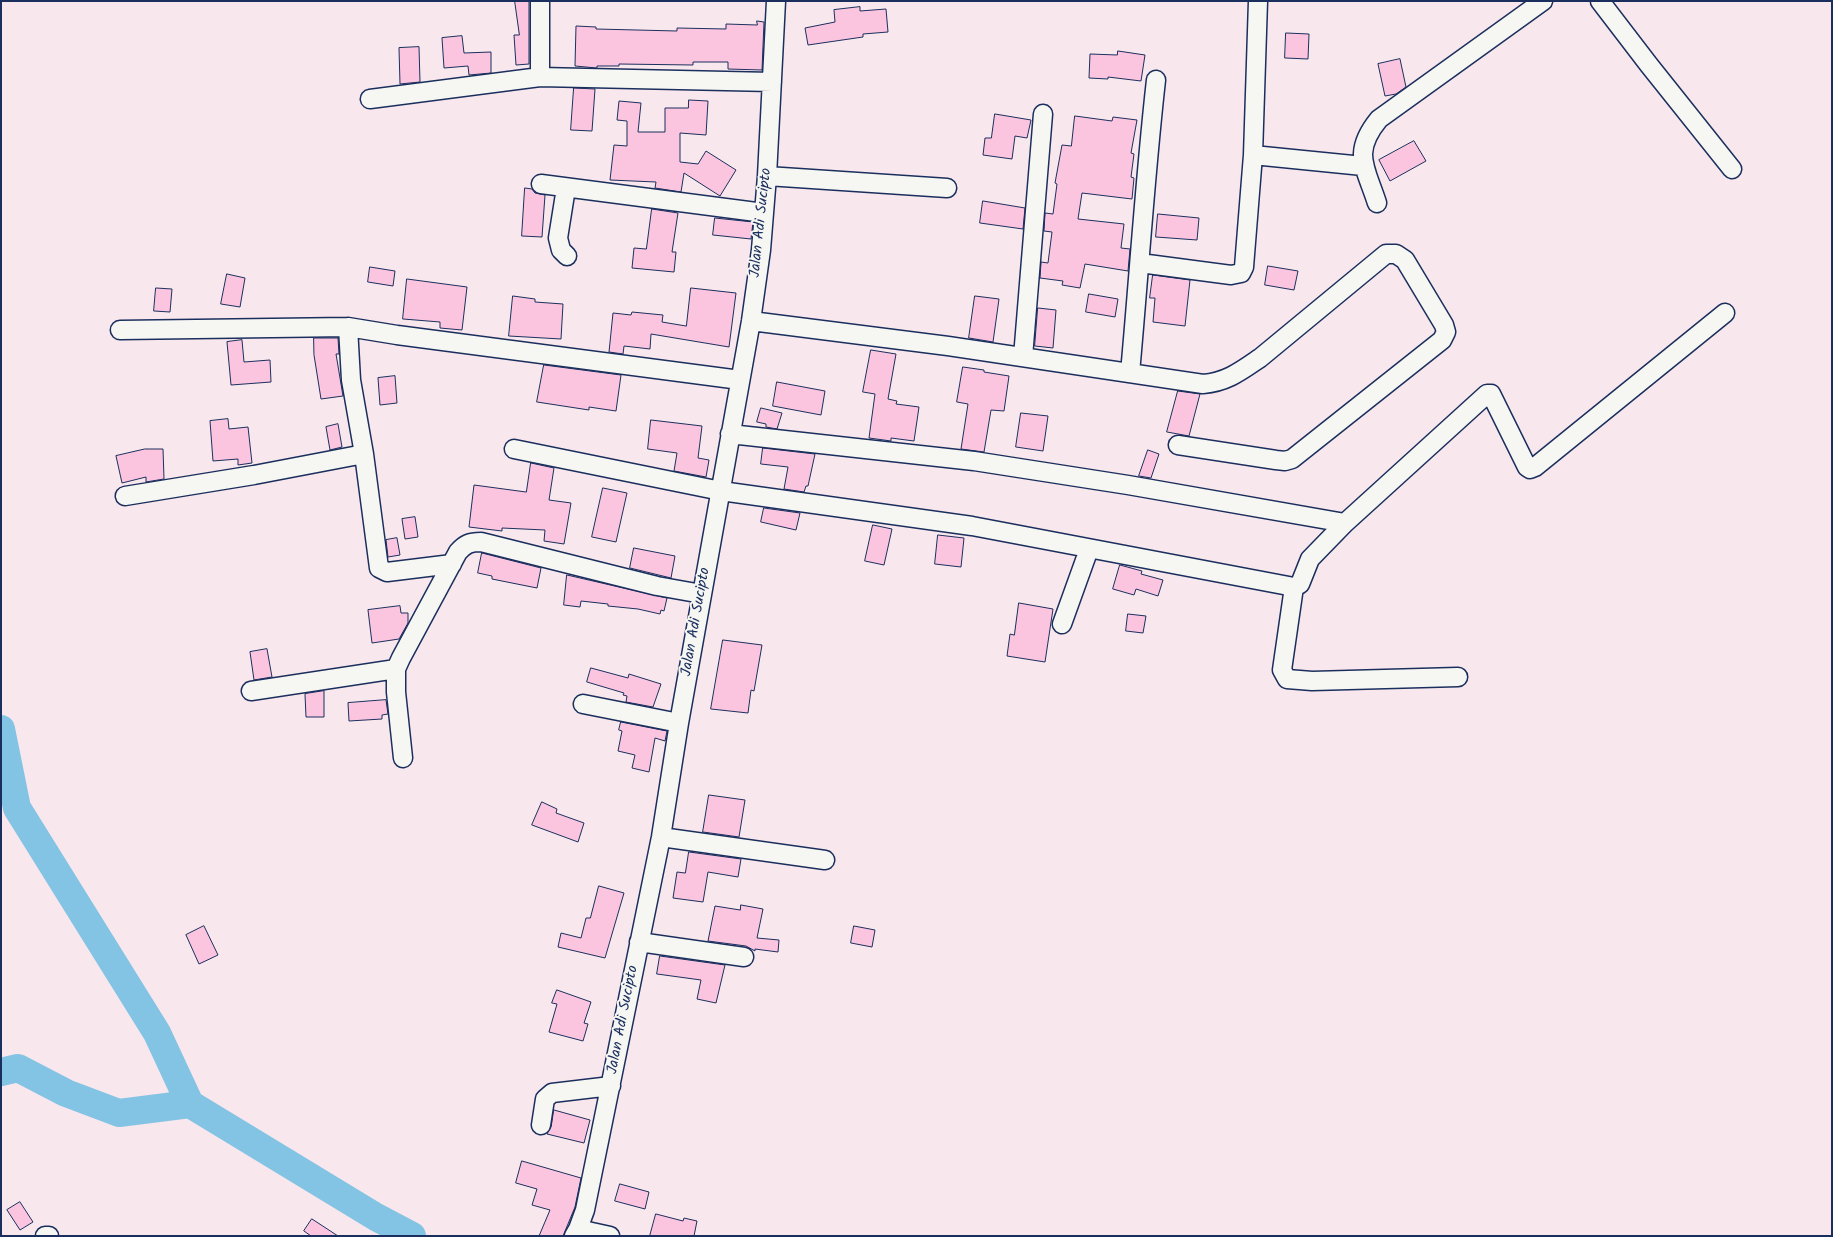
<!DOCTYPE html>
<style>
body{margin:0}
#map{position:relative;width:1833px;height:1237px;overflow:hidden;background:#f8e7ec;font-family:Kalam,sans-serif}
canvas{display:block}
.frame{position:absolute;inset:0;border:2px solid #1b2f5e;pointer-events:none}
</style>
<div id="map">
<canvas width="1833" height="1237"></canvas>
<div class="frame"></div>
</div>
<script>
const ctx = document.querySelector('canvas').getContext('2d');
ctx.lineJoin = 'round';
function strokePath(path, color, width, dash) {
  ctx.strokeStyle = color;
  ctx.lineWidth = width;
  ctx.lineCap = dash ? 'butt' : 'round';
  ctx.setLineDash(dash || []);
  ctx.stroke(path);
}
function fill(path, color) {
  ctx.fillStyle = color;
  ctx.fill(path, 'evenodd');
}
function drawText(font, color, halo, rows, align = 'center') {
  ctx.font = font + ' Kalam,sans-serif';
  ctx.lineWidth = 4;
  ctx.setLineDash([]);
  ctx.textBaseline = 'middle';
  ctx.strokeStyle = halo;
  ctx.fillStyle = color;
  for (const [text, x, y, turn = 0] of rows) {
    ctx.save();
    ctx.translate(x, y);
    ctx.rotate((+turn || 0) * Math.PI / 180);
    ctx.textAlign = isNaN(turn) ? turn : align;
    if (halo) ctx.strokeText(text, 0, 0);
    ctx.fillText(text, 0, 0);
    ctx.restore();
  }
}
strokePath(new Path2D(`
 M1,729L17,808L157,1033L190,1104L376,1217L412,1236
 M1,1072L18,1068L66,1093L119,1113L190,1104`), '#83c3e4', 28);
const building = new Path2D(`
 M515,1H529V64L516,65L514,35H519Z
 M860,7V11L886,9L888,32L863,34V37L808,45L805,28L835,22L834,10Z
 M757,21L764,22L762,70L728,69V62H693V65L619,64V66H597V68L575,66L576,26L596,27V29L677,31V28L726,29V24L757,25Z
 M1286,33L1309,34L1308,59L1285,58Z
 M462,36L464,53L491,52V73L469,75L468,66L444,68L442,38Z
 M419,47L420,82L400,84L399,48Z
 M1118,51L1145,55L1141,81L1108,77V79L1089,78L1090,54L1117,55Z
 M1400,59L1406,87L1396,94L1385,96L1378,64Z
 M574,88L595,89L592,131L571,130Z
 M689,100L708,101L706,135L680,133V162L698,164L706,151L736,170L720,196L684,173L681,192L655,188L656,182L610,180L614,145L627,146V121L617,120L619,101L641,103L638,132H665V108H688Z
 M995,114L1031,120L1027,138L1015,136L1012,159L983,155L985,138H991Z
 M1075,116L1112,121L1113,117L1137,120L1131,153L1134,154L1131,177L1134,178L1132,199L1082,193L1078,219L1124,224L1121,248L1130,249L1128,271L1085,264L1080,288L1062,285L1063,281L1040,278L1041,262L1048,263L1052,232L1044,231L1045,213L1053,214L1057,184L1055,183L1062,145L1071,146Z
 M1414,141L1426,161L1390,181L1379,160Z
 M525,188L532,189L535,193L545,195L542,237L522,236Z
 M983,201L1025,208L1023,229L980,223Z
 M652,209L678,213L672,252H676L674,272L632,268L634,248L646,249Z
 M1158,214L1199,218L1197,240L1156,237Z
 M715,218L753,222L751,239L713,235Z
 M1268,266L1298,271L1294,290L1265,285Z
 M370,267L395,271L393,286L368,282Z
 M227,274L245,278L240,307L221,304Z
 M1153,275L1190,280L1185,326L1153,322L1155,298H1150Z
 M407,279L467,287L462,330L440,328V322L403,319Z
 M156,288L172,289L170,312L154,311Z
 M691,288L736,293L729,347L651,334L650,349L624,346L623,354L609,352L613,313L631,315L632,312L663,315L662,322L686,326Z
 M1089,294L1118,299L1115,317L1086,312Z
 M513,296L535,299V302L563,304L561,339L509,336Z
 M975,296L999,299L993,342L969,338Z
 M1038,308L1056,310L1053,348L1035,346Z
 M314,338H338L339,354H336L343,396L321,399L314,355Z
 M242,340L244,362L270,360L271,382L231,385L227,342Z
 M871,350L896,354L888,399L897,401L896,404L919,407L914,441L891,438V441L869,438L875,394L863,392Z
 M544,365L621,375L616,411L589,407V410L537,402Z
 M963,367L984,370V372L1009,376L1004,411L991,410L984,452L961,449L968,404L957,402Z
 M395,376L397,403L380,405L378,378Z
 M777,382L825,391L821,415L773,406Z
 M1178,391L1200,394L1189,436L1167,432Z
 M761,408L782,413L777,429L766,427V424L757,422Z
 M1021,413L1048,416L1043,451L1016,447Z
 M228,419L229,429L248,427L252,463L238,465V459L213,461L210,421Z
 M651,420L702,426L698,458L709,460L706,477L674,471L677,453L648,449Z
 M338,424L342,447L330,450L326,427Z
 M763,448L815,454L808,486H806L804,492L784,489L788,467L761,464Z
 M145,449H163L164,479L146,482V477L122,483L116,456Z
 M1148,450L1159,454L1151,478L1139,476Z
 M531,463L554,468L549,500L571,503L564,544L544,541L545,530L502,528V531L469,527L474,485L526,492Z
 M603,488L627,493L616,542L592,537Z
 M764,508L800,513L796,530L761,522Z
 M415,517L418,537L405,539L402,519Z
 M873,525L892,529L884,565L865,561Z
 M938,535L964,538L961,567L935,564Z
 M397,538L400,555L388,557L386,540Z
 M634,548L675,556L671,578L630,568Z
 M482,553L541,568L537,588L492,579V576L478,573Z
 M1120,565L1142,571L1141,574L1163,580L1158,596L1136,589L1134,595L1113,589Z
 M567,575L667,598L664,611L661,610L660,614L638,609L608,606V604L581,601L580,607L564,605Z
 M1019,603L1053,609L1045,662L1007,656L1010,634L1014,635Z
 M400,606L401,613H408V623L399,639L372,643L368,610Z
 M1128,614L1146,616L1143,633L1126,631Z
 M723,640L762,645L754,691L751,690L748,713L711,709Z
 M267,649L272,677L254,680L250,652Z
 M591,668L628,678L629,674L661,684L653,707L626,702L627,696L623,695L624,693L587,682Z
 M324,691V717H306L305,694Z
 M386,700L388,714L382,715V719L349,721L348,703Z
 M621,722L667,731L665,741L655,738L649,772L632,768L635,755L618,751L622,731L619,730Z
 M709,795L745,800L739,837L703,832Z
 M542,802L557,809L556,813L584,823L578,842L532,825Z
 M689,852L741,859L738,877L708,872L703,902L673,898L677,872L685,873Z
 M599,886L624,893L605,958L558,947L561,933L581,938L586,918H590Z
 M741,905L763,909L757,938L779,940L778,952L755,949V951L746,946L708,941L715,906L740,910Z
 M204,926L218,955L199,964L186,935Z
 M854,926L875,930L872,947L851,943Z
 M660,956L725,965L716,1003L697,999L701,980L657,974Z
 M557,990L591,1002L584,1023L588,1024L583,1041L549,1032L557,1004L552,1003Z
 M554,1110L590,1120L584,1143L547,1134L551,1127Z
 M522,1161L581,1178L575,1207L563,1236H539L550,1210L532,1205L537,1189L516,1183Z
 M620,1184L649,1192L645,1209L615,1201Z
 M20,1202L33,1222L20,1230L7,1210Z
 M656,1214L683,1221L684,1218L697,1221L694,1236H650Z
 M312,1219L338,1236H311L304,1231Z`);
fill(building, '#fcc5df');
strokePath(building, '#1b2f5e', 1);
const minor = new Path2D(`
 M540,1V77L772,82
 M1600,1L1649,65L1732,169
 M370,99L540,77
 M1253,155L1363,166
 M767,176L947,188
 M541,184L764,213
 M566,188L558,238L561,250L567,256
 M1377,203C1366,168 1351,153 1379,119L1543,1
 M1140,263L1231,275L1241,273L1244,267L1253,155L1258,1
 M751,321L948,346L1203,384C1227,382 1241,371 1260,358L1386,254H1396L1405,260L1444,325L1446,332L1442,340L1292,459L1285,461L1276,460L1178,445
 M120,330L348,327L397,335L740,380
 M1023,357L1043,114
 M1130,373C1139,275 1145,177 1156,80
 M730,434L974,461L1128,485L1345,523
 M514,449L721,491L972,526L1294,587L1300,584L1310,559L1345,523L1487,394H1491L1527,467L1530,469L1535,467L1725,313
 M364,454L379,568L387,572L452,564
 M125,496L254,475L364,454L351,380L348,327
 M1294,587L1282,670L1287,679L1312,681L1458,677
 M1062,624L1089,549
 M251,691L396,669
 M583,704L679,723
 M403,758L396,692V669L401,658L458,552C465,544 470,542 481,542L657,586L702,594
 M661,837L825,860
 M639,942L744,957
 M541,1125L545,1099L552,1093L611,1086
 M578,1229L610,1236
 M45,1236H49
 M574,1236L578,1229L585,1210L661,837L679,723L751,321L761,250L767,176L776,1`);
strokePath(minor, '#1b2f5e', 21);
strokePath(minor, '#f6f6f2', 18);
drawText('15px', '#1b2f5e', '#f6f6f2', [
 ["Jalan Adi Sucipto",762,223,-84],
 ["Jalan Adi Sucipto",697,622,-80],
 ["Jalan Adi Sucipto",624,1020,-79]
]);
</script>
